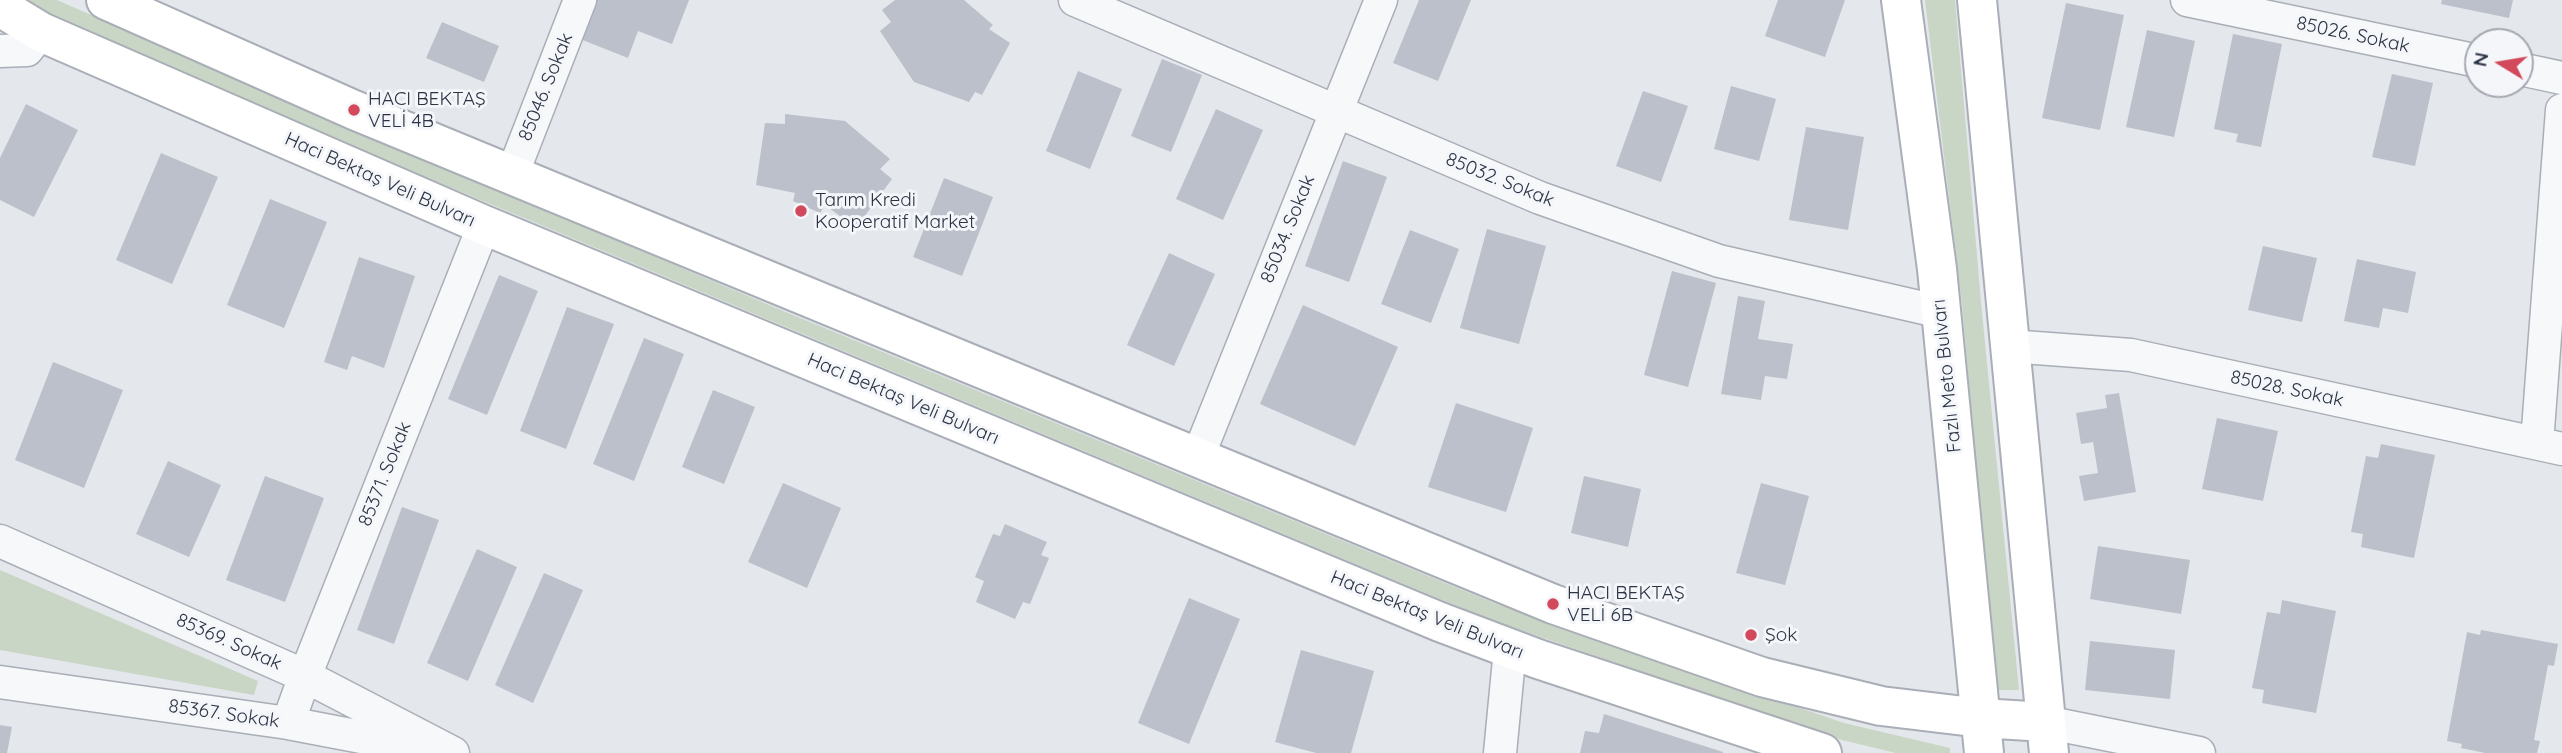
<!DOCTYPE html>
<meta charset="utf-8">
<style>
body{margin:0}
#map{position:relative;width:2562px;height:753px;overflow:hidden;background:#e4e7ec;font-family:Quicksand,sans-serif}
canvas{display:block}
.north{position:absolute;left:2464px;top:28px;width:70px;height:70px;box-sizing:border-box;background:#f4f6f9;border:2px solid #a4a8b1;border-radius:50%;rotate:281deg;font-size:19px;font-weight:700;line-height:28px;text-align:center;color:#2b3445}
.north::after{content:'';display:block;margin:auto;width:24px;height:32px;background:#d1495b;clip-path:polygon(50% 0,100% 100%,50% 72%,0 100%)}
</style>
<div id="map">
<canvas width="2562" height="753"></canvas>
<div class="north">N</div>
</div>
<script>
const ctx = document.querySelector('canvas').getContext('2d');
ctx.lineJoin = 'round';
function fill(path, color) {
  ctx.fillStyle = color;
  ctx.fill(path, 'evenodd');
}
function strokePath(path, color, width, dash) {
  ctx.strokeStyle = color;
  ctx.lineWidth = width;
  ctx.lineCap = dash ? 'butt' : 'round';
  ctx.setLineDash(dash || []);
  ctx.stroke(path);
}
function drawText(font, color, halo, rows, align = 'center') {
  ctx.font = font + ' Quicksand,sans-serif';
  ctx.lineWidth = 6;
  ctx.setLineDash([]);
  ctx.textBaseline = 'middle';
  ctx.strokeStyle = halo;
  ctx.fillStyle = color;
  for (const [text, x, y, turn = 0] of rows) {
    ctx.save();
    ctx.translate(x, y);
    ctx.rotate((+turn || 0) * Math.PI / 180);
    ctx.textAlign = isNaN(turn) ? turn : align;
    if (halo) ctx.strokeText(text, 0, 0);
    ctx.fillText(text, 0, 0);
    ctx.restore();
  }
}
fill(new Path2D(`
 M18,0H57L268,93L788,313L1494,603L1844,723L1950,748V753H1896L1842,740L1488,619L262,109Z
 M1925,0H1955L1981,302L2019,690H1996L1962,304Z
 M0,570L258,681L254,695L0,650Z`), '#c9d6c5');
fill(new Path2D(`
 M595,0H689L672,44L638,31L628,58L580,39Z
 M895,0H964L993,25L989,29L1010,43L982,95L975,92L969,102L914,82L880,31L891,22L882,10Z
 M1419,0H1471L1438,81L1393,63Z
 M1778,0H1845L1825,57L1765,36Z
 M2442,0H2513L2509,18L2441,4Z
 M2066,3L2124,15L2100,130L2042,118Z
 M442,22L499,46L484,82L426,58Z
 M2147,30L2195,41L2174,137L2126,127Z
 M2233,34L2282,44L2261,147L2236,142L2238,134L2214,129Z
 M1162,59L1202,75L1171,152L1131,136Z
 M1078,71L1122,89L1090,169L1046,151Z
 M2392,74L2433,83L2415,166L2372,157Z
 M1731,86L1776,99L1759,161L1714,149Z
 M1643,91L1688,106L1661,182L1616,166Z
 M26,104L78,130L34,217L0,200V158Z
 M1216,109L1263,130L1223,220L1176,199Z
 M785,114L845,121L890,159L880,169L892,179L856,228L825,205L820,213L793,201L795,193L756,185L765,123L785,124Z
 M1806,127L1864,137L1848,230L1789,220Z
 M161,153L218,177L172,284L116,260Z
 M1343,161L1387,177L1349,282L1305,266Z
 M944,178L993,197L962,276L913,257Z
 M270,199L327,222L284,328L227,305Z
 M1487,229L1546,246L1519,344L1460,328Z
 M1410,230L1459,249L1431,323L1381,304Z
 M2263,246L2317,258L2302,322L2248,310Z
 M1169,253L1215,274L1174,366L1127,345Z
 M359,257L415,276L384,368L352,356L347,370L324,362Z
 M2357,259L2416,272L2408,313L2383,308L2379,328L2344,321Z
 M1672,271L1716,283L1688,387L1644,375Z
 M499,275L538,291L487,415L448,399Z
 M1738,296L1765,301L1758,339L1793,344L1787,379L1765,376L1761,400L1721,394Z
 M1303,305L1398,347L1355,446L1260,404Z
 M567,307L614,324L566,449L520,431Z
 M644,338L684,354L634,481L593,464Z
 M53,362L123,390L84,488L15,460Z
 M713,390L755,407L724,484L682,467Z
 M2119,393L2136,492L2084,501L2079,476L2098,473L2093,442L2081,444L2076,413L2107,408L2105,395Z
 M1456,403L1533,428L1506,512L1428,487Z
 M2217,418L2278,431L2263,501L2202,489Z
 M2381,444L2435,455L2414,558L2361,547L2363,534L2351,532L2366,456L2378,458Z
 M168,461L221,485L189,557L136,534Z
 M265,476L324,498L285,602L226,580Z
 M1584,476L1641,489L1628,547L1571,533Z
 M783,483L841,508L807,588L748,562Z
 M1761,483L1809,496L1785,585L1736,573Z
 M402,507L439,520L394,644L357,630Z
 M1005,524L1047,542L1041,555L1049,558L1030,604L1023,602L1015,619L976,602L984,581L975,577L993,534L1000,536Z
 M2098,546L2190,560L2181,614L2090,599Z
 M477,549L517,567L468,681L427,663Z
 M544,573L583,590L533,703L495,685Z
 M1189,598L1240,619L1189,744L1138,723Z
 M2282,600L2336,611L2316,713L2262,703L2264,690L2252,688L2267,612L2280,614Z
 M2481,630L2558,644L2554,666L2548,665L2534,740L2540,741L2537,753H2485L2461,748L2462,744L2447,741L2467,632L2480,635Z
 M2090,641L2175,650L2170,699L2085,690Z
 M1301,650L1374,671L1351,753H1316L1275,742Z
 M1604,714L1723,752V753H1580L1585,731L1599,733Z
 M0,725L12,727L7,753H0Z`), '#bbc0ca');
const street = new Path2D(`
 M1075,0L1540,198L1719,261L1941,312
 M2187,0L2478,61
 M0,51L27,50L41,32
 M2520,69L2562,78
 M512,175L580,0
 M2009,346L2131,355L2562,449
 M2537,443L2562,110
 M1197,459L1381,0
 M0,541L305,676L453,753
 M0,682L288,723L424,749
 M2045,722L2199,753
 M288,723L305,676L484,225
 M1500,753L1510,649`);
const secondary = new Path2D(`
 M106,0L354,110L1553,604L1762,677L1881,706L1981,718L2045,722
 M1901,0L1937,269L1984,753
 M1977,0L2049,753
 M0,7L41,32L484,225L1440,622L1538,659L1822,753`);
strokePath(street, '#a9aeb7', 35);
strokePath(secondary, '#a9aeb7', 42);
strokePath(street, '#f7f8fa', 32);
strokePath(secondary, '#fff', 38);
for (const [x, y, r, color] of [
 [354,110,7,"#d1495b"],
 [801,211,7,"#d1495b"],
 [1553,604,7,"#d1495b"],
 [1751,635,7,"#d1495b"]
]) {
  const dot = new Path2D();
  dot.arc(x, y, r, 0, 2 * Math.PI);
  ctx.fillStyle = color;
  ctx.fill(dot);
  strokePath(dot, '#f4f6f9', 2.5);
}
drawText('19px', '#2b3445', '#f4f6f9', [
 ["85026. Sokak",2353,35,12],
 ["85046. Sokak",546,87,-68],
 ["Haci Bektaş Veli Bulvarı",380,180,24],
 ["85032. Sokak",1500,180,22],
 ["85034. Sokak",1288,229,-68],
 ["Fazlı Meto Bulvarı",1947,376,-96],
 ["85028. Sokak",2287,389,12],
 ["Haci Bektaş Veli Bulvarı",903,399,23],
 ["85371. Sokak",385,474,-68],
 ["Haci Bektaş Veli Bulvarı",1427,615,22],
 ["85369. Sokak",229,642,24],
 ["85367. Sokak",224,714,8]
]);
drawText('19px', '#2b3445', '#f4f6f9', [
 ["HACI BEKTAŞ",368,99],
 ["VELİ 4B",368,121],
 ["Tarım Kredi",815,200],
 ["Kooperatif Market",815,222],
 ["HACI BEKTAŞ",1567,593],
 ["VELİ 6B",1567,615],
 ["Şok",1765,635]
], 'left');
</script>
